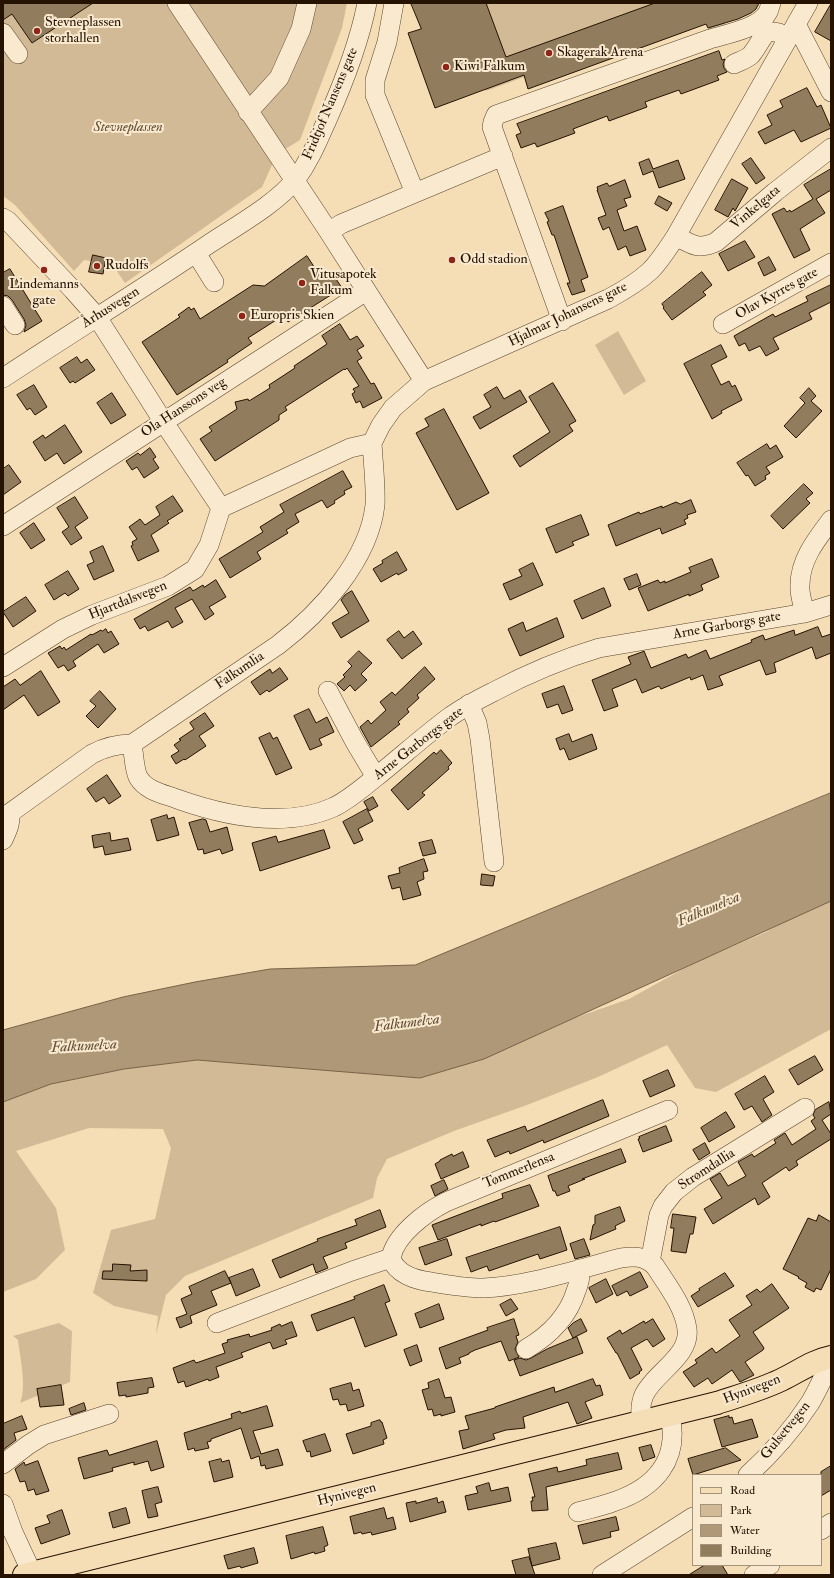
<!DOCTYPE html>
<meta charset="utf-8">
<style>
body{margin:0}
#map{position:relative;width:834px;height:1578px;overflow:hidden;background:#f5ddb5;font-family:"IM FELL Double Pica",serif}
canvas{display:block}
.frame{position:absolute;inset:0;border:4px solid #251200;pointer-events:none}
.legend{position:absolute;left:692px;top:1474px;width:130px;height:92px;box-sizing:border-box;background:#f8e9cf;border:1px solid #a4937c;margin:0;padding:5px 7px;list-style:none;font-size:12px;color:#251200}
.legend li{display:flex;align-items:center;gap:8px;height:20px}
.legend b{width:20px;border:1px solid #a4937c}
</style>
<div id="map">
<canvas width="834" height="1578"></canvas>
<div class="frame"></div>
<ul class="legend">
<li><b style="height:5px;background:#f5ddb5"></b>Road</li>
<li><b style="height:11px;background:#d2ba96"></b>Park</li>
<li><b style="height:11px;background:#ae9877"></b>Water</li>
<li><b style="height:11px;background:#917c5e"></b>Building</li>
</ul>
</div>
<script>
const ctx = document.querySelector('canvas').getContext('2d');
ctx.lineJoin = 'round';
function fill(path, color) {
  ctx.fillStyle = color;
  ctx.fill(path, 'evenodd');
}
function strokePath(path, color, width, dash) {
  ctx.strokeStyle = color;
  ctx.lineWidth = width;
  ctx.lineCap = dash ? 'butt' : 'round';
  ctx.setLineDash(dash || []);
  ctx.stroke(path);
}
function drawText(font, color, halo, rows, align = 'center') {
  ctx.font = font + ' "IM FELL Double Pica",serif';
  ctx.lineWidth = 4;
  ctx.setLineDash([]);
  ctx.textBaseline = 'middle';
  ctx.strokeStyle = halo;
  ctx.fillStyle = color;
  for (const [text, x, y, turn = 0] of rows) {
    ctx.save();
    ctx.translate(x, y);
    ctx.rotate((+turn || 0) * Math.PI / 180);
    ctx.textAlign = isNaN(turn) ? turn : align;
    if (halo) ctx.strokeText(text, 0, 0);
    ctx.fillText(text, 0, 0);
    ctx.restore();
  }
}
fill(new Path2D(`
 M3,3H347L342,28L300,140L277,154L262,187L125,283L112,264L84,260L74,271L15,205L3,196Z
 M453,3H718L725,24L709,30L706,24L528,89L524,77L486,91Z
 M618,331L646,381L624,395L595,345Z
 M831,895V1029L716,1092L695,1088L667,1045L598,1077L527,1105L454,1131L387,1159L377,1178L373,1198L185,1276L166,1295L156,1335L158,1316L114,1306L93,1293L111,1230L155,1219L171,1148L163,1129L89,1128L16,1151L56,1208L65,1250L36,1279L3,1292V1102L51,1084L124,1069L197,1060L420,1078L560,1023L629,999L694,963L764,933Z
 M59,1323L72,1331L70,1382L20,1403C27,1388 20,1357 18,1340L13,1336Z`), '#d2ba96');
const water = new Path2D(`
 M831,793V901L484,1059L420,1078L197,1060L124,1069L51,1084L3,1102V1030L123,997L195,982L270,969L415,965Z`);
fill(water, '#ae9877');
strokePath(water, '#776247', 1);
const building = new Path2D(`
 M3,3H93L32,43L12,14L3,20Z
 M411,3H486L506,57L655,3H759L756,9L751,13L738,19L708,28L706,24L528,89L524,75L435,108L408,33L421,29Z
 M831,4V41L815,32Z
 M719,51L722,60L725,59L723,64L724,68L727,72L717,76L719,80L681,94L679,90L645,102L647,107L609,121L607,116L573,129L575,133L537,147L535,143L521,148L516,135L521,133L517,124Z
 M807,88L817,107L821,105L831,128L801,142L794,130L765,144L758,132L772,125L767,115L783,107L780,101Z
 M751,158L765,178L756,184L742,164Z
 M649,159L653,169L678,160L685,179L659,188L653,171L643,175L639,163Z
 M831,169V190L816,199L825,213L800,229L810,250L794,258L772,214L784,208L787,212L790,210L791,212L813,199L804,185Z
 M732,179L748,188L735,211L733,208L728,217L715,210Z
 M625,180L631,197L624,199L627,206L617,210L624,231L637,226L646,250L630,256L626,246L618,250L609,227L603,230L598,218L606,215L597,190H598L597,187L607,183L609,186Z
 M659,196L672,203L667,211L655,204Z
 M563,206L588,277L581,280L585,291L572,295L567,283H570L554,235H552L547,222L549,221L545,213Z
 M745,241L755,257L728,271L719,254Z
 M93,255L106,258L103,274L89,272Z
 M307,256L322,279L332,273L342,288L288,322L284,315L248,338L252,343L227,360L228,362L177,395L142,342L180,317L178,315L189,307L191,310L194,308L200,319L253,285L264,286Z
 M769,257L776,270L764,276L758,263Z
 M10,269L42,321L24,332L26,325L24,319L12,300L8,296L3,295V273Z
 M702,272L712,285L703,292L706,295L672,320L663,308L664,307L662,304Z
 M831,285V302L809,313L812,319L773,338L779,349L766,356L760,346L749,351L745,343L739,346L734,336L773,314L775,317L808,301L806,297Z
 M340,324L350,340L357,336L364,346L357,350L362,358L357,361L371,384L374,383L382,398L363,408L360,401L356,403L352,394L355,392L353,389L359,386L347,368L345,370L344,369L285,407L287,410L279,415V420L215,461L200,439L212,431L209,427L237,409L235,402L248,399L249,401L270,388L269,385L295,368L294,366L327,344L322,336Z
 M721,345L727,357L711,365L721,385L729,381L732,387L735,385L742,400L721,411L722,413L712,419L684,364Z
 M77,357L81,363L87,359L95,370L75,383L73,381L70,383L60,368Z
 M553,383L576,421L569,425L573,431L520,467L513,456L550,432L529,397Z
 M34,385L47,407L35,415L30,408L27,410L17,395Z
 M497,387L504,399L520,390L527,402L480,429L473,417L491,407L484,395Z
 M809,388L816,396L811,401L822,411L796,438L784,426L805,403L800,398Z
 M112,393L126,415L111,424L97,403Z
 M444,409L489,493L457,510L416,433L429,426L425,419Z
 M65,425L82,452L64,464L57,453L45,461L33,442L43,435L45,438Z
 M767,444L770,449L776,445L783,457L766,467L770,473L765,476L766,479L755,486L748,475L746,476L737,463Z
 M150,448L156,457L153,459L159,468L144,478L137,467L132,470L126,461L138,453L140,455Z
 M9,465L21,482L3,495V469Z
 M343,471L352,487L344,491L345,494L334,501L335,503L327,508L322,500L295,514L299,522L286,530L288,533L257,552L261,559L230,578L219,559L263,532L260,527L284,512L280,505Z
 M804,484L813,493L806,499L810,503L783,529L771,516Z
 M173,496L183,511L167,521L169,523L151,535L159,551L138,561L131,546L133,545L132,542L137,539L129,527L140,519L145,525L160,515L156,507Z
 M75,497L88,518L75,527L82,538L71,545L62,532L69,527L57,508Z
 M691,500L696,512L687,515L688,518L684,520L686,524L662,534L660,528L616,546L608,525L639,512L640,514L662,506V508L676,502L680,504Z
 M581,515L589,535L572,542L574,545L556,553L546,529Z
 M34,523L45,540L31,549L20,533Z
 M103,546L114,571L94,580L87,565L94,562L90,552Z
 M397,552L407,570L398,575L397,573L381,582L373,569L383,563L382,561Z
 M712,559L719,577L701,585L703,590L689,596V594L648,611L638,588L658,580L660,583L665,581V583L691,572L689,568Z
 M533,563L543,585L510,600L503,584L522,576L519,570Z
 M68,571L79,589L68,596L65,593L54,600L45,585Z
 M637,574L641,585L629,590L624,579Z
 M216,580L226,597L209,607L214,614L205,620L192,599L175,608L183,622L172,628L168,621L148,631L145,626L140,629L134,619L190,587L193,591L203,585L204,587Z
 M604,588L611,606L582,619L574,601Z
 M352,591L369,621L341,638L332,623L349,613L341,600L345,595Z
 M26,597L36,611L13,627L3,612Z
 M557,618L564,637L520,656L508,629L523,622L526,631Z
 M818,627L822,637L831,634V653L816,659L812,647L774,663L776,672L766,675L760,660L719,676L723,685L708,690L703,675L691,680L690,677L661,689L659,686L642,693L636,679L612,689L618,706L604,711L592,680L631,664L628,657L642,652L644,651L651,668L686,654L688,658L706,650L710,659L752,642L751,640L763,635L765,640L794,630L795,635Z
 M106,629L108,633L111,631L119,644L104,653L98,644L73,661L76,666L68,671L64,665L58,668L48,653L60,646L62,649L64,647L66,650L91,634L92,635L101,630L102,631Z
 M399,631L404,638L413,631L422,644L402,659L387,640Z
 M359,651L372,663L361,674L367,680L355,691L350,685L344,691L337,684L345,677L343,675L352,666L348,662Z
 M425,667L435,679L417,695L419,698L407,709L409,712L398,722L400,724L371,747L360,727L368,720L371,724L386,710L380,702L392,692L395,695Z
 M280,668L288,679L269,692L267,690L260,695L251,682L270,669L272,673Z
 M41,671L60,702L38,716L24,695L3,710V687L15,679L20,685Z
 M564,686L573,710L562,714L558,704L547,708L542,694Z
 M100,691L116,709L98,728L86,716L96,706L90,701Z
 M309,709L316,723L327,717L334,732L319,739L322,745L310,750L294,716Z
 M205,713L214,726L199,736L206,746L185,760L184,759L176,764L171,756L179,751L174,745L181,740L179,739L194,729L190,723Z
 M270,733L273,739L277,737L292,768L276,775L259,738Z
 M569,734L572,742L592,734L597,749L569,760L564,748L560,750L556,739Z
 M441,750L452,763L448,767L449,769L422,793L425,795L408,810L391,790L434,752L436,754Z
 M107,775L121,796L109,804L104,797L96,802L87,789Z
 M373,797L378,806L369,811L364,802Z
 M367,809L373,821L358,829L363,840L354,844L343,822Z
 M167,815L168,819L174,817L179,835L157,841L151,820Z
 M203,819L206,820L210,832L227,827L233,850L222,854L220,849L204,854L203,849L198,850L189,823Z
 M324,830L330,848L260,871L252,843L276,836L278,842Z
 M110,833L111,841L128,838L131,850L105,855L103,846L94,848L92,836Z
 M432,840L436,853L423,856L419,843Z
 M424,859L428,871L423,872L424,879L417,882L421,895L403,900L400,887L392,889L388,876L400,873L399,868Z
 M482,874L495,876L493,886L481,885Z
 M815,1056L823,1070L798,1085L789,1070Z
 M668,1070L675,1086L650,1097L643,1081Z
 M765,1076L774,1092L763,1099L772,1115L762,1122L752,1106L744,1110L735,1094Z
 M603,1100L609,1116L544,1143L543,1140L510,1154L509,1151L495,1157L487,1140L525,1126L527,1131Z
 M829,1102L831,1114L822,1120L831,1134V1139L796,1161L798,1165L789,1171L786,1167L762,1183L770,1197L758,1205L755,1198L713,1224L704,1209L722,1198L710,1179L720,1173L728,1186L746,1176L738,1162L752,1154L754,1157L776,1143L774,1140L785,1133L792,1145L816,1129L811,1121L815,1118L813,1115L815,1110Z
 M726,1112L735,1127L709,1142L701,1128Z
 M666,1126L672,1141L643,1152L638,1139L640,1138L639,1137Z
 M705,1143L710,1153L699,1160L693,1150Z
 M621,1149L626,1162L582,1179H585L568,1186L570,1191L557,1196L555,1191H553L548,1176Z
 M463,1152L469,1167L441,1179L435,1164L440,1161V1160L452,1154L453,1156Z
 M444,1180L448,1189L435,1196L431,1186Z
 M530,1185L539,1206L495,1222L494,1221L481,1226V1224L438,1240L432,1225L503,1198L502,1194Z
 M620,1207L625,1221L615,1226L616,1229L590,1240L593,1225L595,1224V1216Z
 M380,1210L386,1227L345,1243L347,1248L323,1257L328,1268L316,1273L313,1264L280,1278L272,1260L318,1241L317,1239L357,1225L355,1220Z
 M673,1214L696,1217L693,1234H690L686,1253L671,1251L674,1228H671Z
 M819,1215L831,1222V1269L821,1290L816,1288L814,1292L805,1287L807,1283L798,1278L799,1277L783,1269L808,1218L816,1221Z
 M560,1227L567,1250L540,1259L538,1254L489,1271L487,1266L471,1272L466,1258Z
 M447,1239L452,1255L425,1265L419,1248Z
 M584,1239L590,1255L575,1259L570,1244Z
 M113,1264L131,1265L130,1271L147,1270V1281L102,1279L103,1271H112Z
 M253,1269L260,1286L236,1296L229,1278Z
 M225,1271L231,1283L211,1291L217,1305L190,1316L192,1323L180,1328L176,1318L187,1314L181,1299L192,1294L189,1287Z
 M640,1272L648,1287L630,1296L627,1291L617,1296L612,1286Z
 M725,1273L734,1286L698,1307L691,1296L700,1290L699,1289Z
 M606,1279L613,1294L596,1303L589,1288Z
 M772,1284L789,1308L753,1332L764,1348L763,1350L745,1362L754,1375L740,1382L732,1370L712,1384L708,1378L694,1387L683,1372L697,1363L695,1360L712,1348L716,1353L740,1336L729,1320L752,1305L746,1296L757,1289L760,1292Z
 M384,1285L390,1301L385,1303L397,1335L365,1347L354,1317L317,1331L311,1315L355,1299L354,1297Z
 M511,1299L518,1309L506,1316L500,1305Z
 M439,1304L444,1319L420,1328L415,1314Z
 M514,1319L519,1335L516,1336L518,1342L515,1349L519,1357L509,1361L501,1341L475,1350L469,1353V1354L459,1358L461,1363L446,1369L439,1348L488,1330L487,1328Z
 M581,1319L587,1331L573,1338L568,1328L573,1323Z
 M653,1319L665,1339L653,1347L647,1339L631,1348L642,1370L639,1372L640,1373L630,1379L617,1353H616L607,1338L620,1330L622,1334L644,1321L645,1323Z
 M292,1322L297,1336L285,1340L287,1344L273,1349L270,1342L241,1353L243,1357L216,1367L219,1377L209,1381L208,1379L186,1387L184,1381L178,1383L173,1368L194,1360L196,1363L225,1353L222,1344L228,1342L227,1340L249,1334L250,1337L272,1330L271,1328L280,1324L281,1326Z
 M577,1337L583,1353L520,1376L514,1360L520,1358L526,1360L531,1358L547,1349Z
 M417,1345L422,1361L410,1366L404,1350Z
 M152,1378L154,1387L148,1388V1393L126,1397V1395L119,1396L117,1383Z
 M439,1379L445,1398L451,1397L455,1412L441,1416V1414L434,1416L432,1409L428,1410L422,1390L429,1388L428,1383Z
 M593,1379L596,1386L600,1385L603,1395L585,1402L592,1418L577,1424L568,1402L523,1417L525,1428L506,1430L493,1434L495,1439L463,1449L459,1431L469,1429L465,1416L495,1408V1407L554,1387L555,1392Z
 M351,1383L353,1391L359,1389L364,1406L348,1411L346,1404L340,1405L338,1399L333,1400L330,1389Z
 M61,1385L64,1405L40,1407L37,1389Z
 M84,1403L86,1410L71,1415L69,1409Z
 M267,1406L273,1426L253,1431L261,1454L278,1449L283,1465L266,1469L265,1465L261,1466L259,1456L251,1459L241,1428L211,1439V1441L207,1442L209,1448L195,1451L194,1448L188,1450L184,1433L232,1418L231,1414L240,1411L241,1413Z
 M22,1416L27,1429L14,1433L16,1440L3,1450V1424Z
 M729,1416V1418L732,1417L734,1424L752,1419L758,1437L722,1447L714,1420Z
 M380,1420L381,1422H382L387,1438L383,1440L384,1444L353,1454L346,1434L371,1426V1423Z
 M325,1434L331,1451L311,1457L310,1451L307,1452L303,1441Z
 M157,1441L164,1467L151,1471L148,1461L134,1465V1462L112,1468L113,1471L84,1479L78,1458L107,1450L109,1455Z
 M651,1445L655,1457L643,1461L639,1448Z
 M726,1448L741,1460L693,1475L688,1459Z
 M618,1453L622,1469L546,1487L548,1510L532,1511L531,1501H533L532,1497H535L529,1474L557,1467L558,1472L587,1465L586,1460Z
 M221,1459L222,1462L229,1460L233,1477L214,1482L209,1462Z
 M38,1461L49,1491L36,1495L34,1489L28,1491L25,1481L20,1482L15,1469L24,1462L25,1465Z
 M831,1466V1490L821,1496V1472Z
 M489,1483L491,1491L508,1487L511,1501L468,1510L465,1496L478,1493L476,1487Z
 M158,1487L162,1502L155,1504L158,1516L148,1518L142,1491Z
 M437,1498L438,1503L443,1501L446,1512L410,1522L406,1503L416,1501V1503Z
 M126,1508L130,1523L113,1528L109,1513Z
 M384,1508L387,1519L393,1517L396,1529L372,1535L371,1532L362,1534L361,1532L354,1534L350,1517Z
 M62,1510L70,1534L41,1544L35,1528L50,1523L47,1516Z
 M616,1517L619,1530L610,1532L611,1537L583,1544L578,1526Z
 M323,1527L328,1545L324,1547L325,1551L315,1554L314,1552L291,1559L286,1536Z
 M556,1543L560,1559L532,1566L528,1549Z
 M254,1548L258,1563L241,1568L240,1566L228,1569L224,1556Z
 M529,1557L535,1575H516L512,1561Z
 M705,1565H722L728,1575H689Z`);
fill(building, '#917c5e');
strokePath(building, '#251200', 1);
const minor = new Path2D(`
 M177,3L329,232L424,381
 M394,3L387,42L375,80V95L415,193
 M796,24L831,92
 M3,33L18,54
 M734,64C740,61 747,59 751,55C766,37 761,24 789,37
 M248,112L279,78L301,29L307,3
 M3,218L8,221L73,290L97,317L163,421L221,508
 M329,232L341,224L503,156
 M676,236C692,245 699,250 716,242L775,192L831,148
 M196,253L214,282
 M3,306L15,325
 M562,321L492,127L493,122L496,115L710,39C726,34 760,28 768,12C769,10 770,6 771,3
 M723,324L831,263
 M3,378C71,333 141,290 209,244C236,226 276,204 296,179C310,160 317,142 327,120C344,82 359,44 367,3
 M221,508L350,448L372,443L381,425L393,408L424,381L608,299C623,291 638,282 650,271C660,261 668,248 676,236L808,3
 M3,526L366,291
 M805,613C803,604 799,594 800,585C800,560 816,540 831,520
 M3,667L63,629L92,615L168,586L195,569L209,545L221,508
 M328,691L355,742L376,777
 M469,704L477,723L480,739L494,862
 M132,744C134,754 134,768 138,777C146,791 164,794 177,799C225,816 285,829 334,807C350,799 362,788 376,777C401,757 425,735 451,716C464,707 479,699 493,692C527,674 562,659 599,648L805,613L831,605
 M3,818L92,754C105,747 117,744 132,744L278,645C320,613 369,560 375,505C376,487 373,461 372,443
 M3,840C7,831 11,824 10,813
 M391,1258C395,1235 426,1212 446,1202L668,1110
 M650,1262L659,1215L663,1206L674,1192L693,1177L805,1108
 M217,1323L352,1271L391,1258C396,1274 416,1280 431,1282C448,1285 466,1288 483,1288C525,1287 579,1269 621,1258C635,1256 644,1256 655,1266C667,1285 684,1306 687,1329C691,1356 654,1373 644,1395C640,1404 640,1412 642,1422
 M526,1349C550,1335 568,1317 576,1291C579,1283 581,1277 579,1269
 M3,1464L28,1445L44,1435L109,1414
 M748,1475C771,1454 793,1429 810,1403C818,1390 824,1375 831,1361
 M3,1504L13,1532L32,1573
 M578,1512C589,1509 602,1506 613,1502C655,1488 680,1460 670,1415
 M821,1530L831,1523
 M602,1575L693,1517
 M754,1575L770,1565`);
const major = new Path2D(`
 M24,1575L717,1403C738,1396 760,1390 781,1380C798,1372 812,1361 831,1357`);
strokePath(minor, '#59452d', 20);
strokePath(major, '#251200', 24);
strokePath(minor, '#f8e9cf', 19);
strokePath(major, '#f5ddb5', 22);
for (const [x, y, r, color] of [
 [37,31,4,"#8f2418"],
 [549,53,4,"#8f2418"],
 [446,67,4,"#8f2418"],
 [452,260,4,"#8f2418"],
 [97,266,4,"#8f2418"],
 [44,270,4,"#8f2418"],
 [302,283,4,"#8f2418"],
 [242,316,4,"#8f2418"]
]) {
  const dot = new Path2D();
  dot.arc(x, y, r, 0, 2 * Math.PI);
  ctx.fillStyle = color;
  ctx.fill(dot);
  strokePath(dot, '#f8e9cf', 1.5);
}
drawText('14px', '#251200', '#f8e9cf', [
 ["Stevneplassen",45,23],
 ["storhallen",45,39],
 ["Skagerak Arena",557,53],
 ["Kiwi Falkum",454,67],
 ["Odd stadion",460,260],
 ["Rudolfs",105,266],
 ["Vitusapotek",310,275],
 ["Falkum",310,291],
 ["Lindemanns",44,285,"center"],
 ["gate",44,301,"center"],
 ["Europris Skien",250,316]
], 'left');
drawText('14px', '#251200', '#f8e9cf', [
 ["Fridtjof Nansens gate",331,104,-67],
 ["Vinkelgata",756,208,-40],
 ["Olav Kyrres gate",777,294,-29],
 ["Århusvegen",111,308,-32],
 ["Hjalmar Johansens gate",568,315,-26],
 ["Ola Hanssons veg",184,408,-33],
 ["Hjartdalsvegen",128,601,-22],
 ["Arne Garborgs gate",727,626,-10],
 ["Falkumlia",240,671,-34],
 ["Arne Garborgs gate",419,744,-38],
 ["Strømdallia",707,1170,-33],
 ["Tømmerlensa",519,1171,-22],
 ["Hynivegen",752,1390,-21],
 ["Gulsetvegen",786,1431,-51],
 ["Hynivegen",347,1495,-14]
]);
drawText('italic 14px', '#624d34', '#f8e9cf', [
 ["Stevneplassen",128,128]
]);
drawText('italic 15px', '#634e36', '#f8e9cf', [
 ["Falkumelva",709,910,-23],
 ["Falkumelva",407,1024,-7],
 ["Falkumelva",84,1047,-3]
]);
</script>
